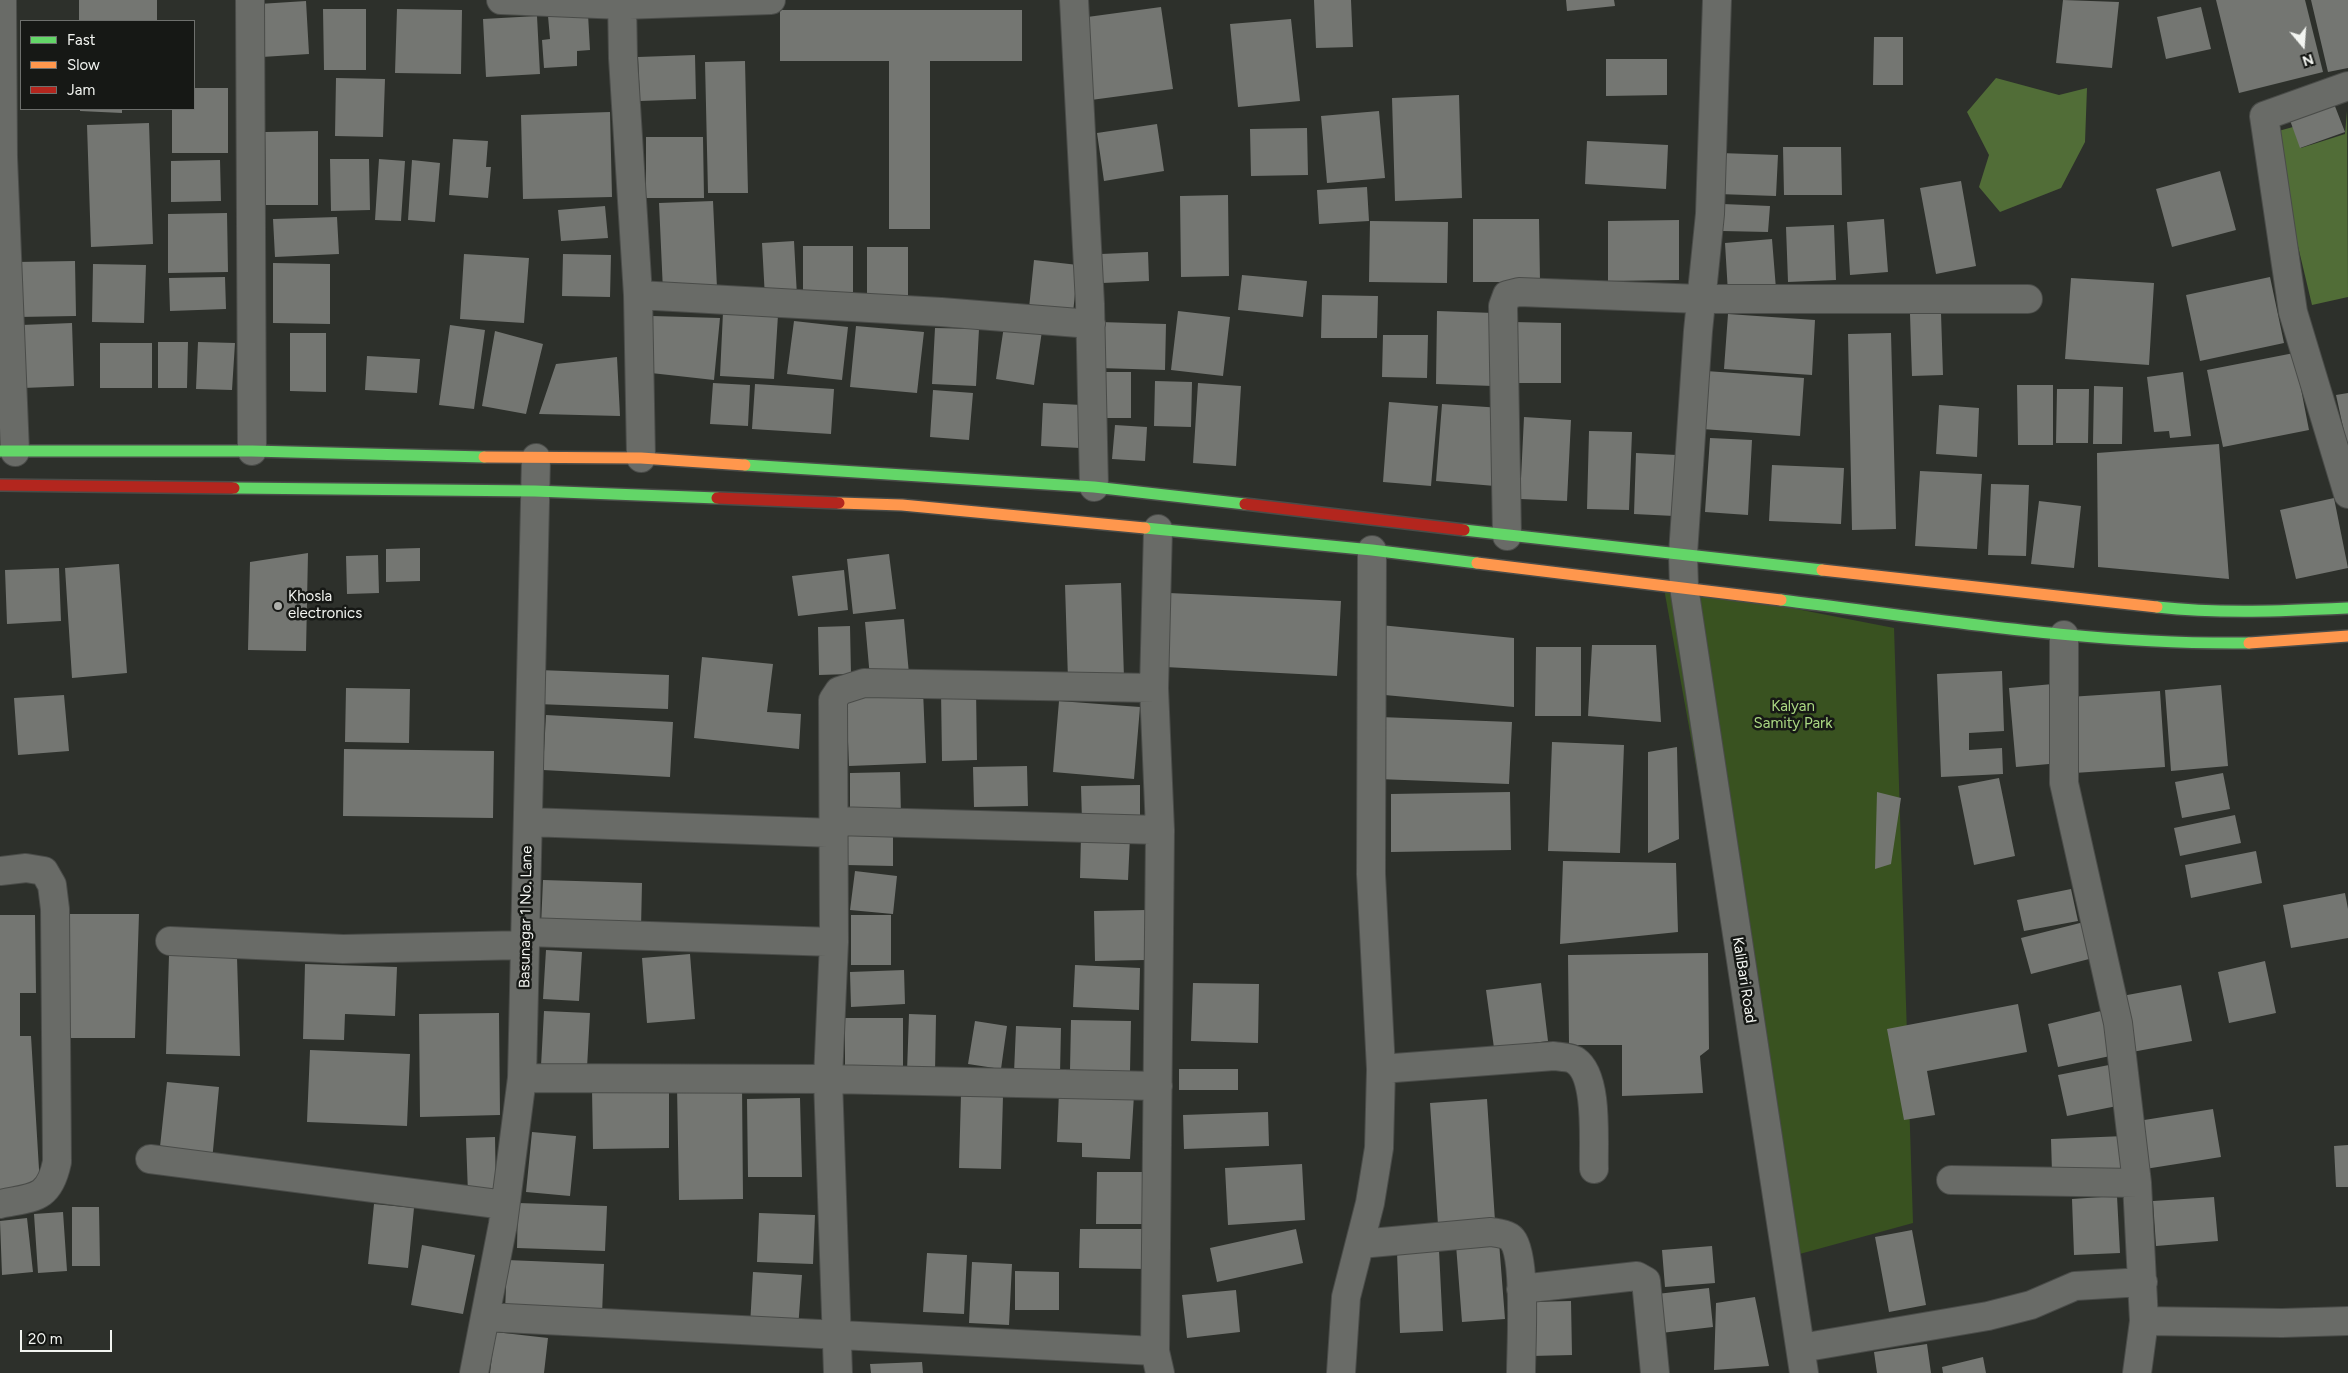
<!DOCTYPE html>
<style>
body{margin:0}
#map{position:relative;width:2348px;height:1373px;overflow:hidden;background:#2d302b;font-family:Figtree,sans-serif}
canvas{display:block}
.legend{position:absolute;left:20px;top:20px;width:175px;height:90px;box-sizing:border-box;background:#161815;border:1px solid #6e706d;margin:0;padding:6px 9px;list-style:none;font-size:15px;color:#f3f5f1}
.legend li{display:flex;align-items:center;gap:10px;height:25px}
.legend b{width:25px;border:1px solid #6e706d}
.north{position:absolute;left:2278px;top:20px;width:50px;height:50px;-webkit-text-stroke:4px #161815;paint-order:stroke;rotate:162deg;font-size:14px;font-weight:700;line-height:20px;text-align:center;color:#f3f5f1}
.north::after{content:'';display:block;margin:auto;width:18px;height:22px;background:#f3f5f1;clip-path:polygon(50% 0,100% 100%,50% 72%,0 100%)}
.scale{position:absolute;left:20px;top:1330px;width:92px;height:22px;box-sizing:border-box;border:2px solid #f3f5f1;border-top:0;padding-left:6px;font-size:15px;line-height:18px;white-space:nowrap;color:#f3f5f1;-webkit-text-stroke:4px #161815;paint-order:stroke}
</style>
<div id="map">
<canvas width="2348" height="1373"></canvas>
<ul class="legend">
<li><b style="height:6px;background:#63d668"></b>Fast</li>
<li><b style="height:6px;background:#ff974d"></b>Slow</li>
<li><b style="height:6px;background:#b3261e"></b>Jam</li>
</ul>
<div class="north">N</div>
<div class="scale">20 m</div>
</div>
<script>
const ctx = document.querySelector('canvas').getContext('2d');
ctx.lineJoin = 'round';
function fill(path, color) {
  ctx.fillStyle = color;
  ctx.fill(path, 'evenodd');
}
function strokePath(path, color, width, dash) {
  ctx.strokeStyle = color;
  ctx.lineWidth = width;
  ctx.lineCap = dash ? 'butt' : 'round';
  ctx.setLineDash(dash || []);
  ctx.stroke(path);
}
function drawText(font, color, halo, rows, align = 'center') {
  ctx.font = font + ' Figtree,sans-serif';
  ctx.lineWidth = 5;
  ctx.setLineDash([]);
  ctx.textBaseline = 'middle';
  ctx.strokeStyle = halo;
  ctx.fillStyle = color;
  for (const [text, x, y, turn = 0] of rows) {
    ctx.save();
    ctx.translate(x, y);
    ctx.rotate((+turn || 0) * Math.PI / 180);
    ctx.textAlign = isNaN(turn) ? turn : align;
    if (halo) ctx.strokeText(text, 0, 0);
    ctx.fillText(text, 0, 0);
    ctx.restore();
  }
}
fill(new Path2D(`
 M1663,583L1894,628L1913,1223L1785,1258Z`), '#395220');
fill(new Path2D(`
 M1996,78L2059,95L2087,88L2085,142L2061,188L2000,212L1979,187L1989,155L1967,112Z
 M2347,111L2348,297L2312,305L2271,133L2293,127L2301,148L2345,134Z`), '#516d37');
fill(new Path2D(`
 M79,0H157V21H79Z
 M1314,0H1351L1353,47L1316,48Z
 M1566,0H1614L1615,6L1567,11Z
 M2063,0L2119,2L2112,68L2056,63Z
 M2216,0H2305L2323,72L2239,93Z
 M2311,0H2348V68L2328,72Z
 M306,1L309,54L262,57L259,4Z
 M1161,7L1173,89L1091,100L1080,18Z
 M2201,7L2211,49L2166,59L2157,17Z
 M323,9H366V70H324Z
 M397,9L462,10L461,74L395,73Z
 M780,10H1022V61H930V229H889V61H780Z
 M588,14L590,50L577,51V66L544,68L542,40L550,39L548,16Z
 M537,16L540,74L486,77L483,19Z
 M1291,19L1300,101L1238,107L1230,24Z
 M1874,37H1903V85H1873Z
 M695,55L696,99L640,101L638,57Z
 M1606,59H1667V95L1606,96Z
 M745,61L748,193H708L705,62Z
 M336,78L385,79L383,137L335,136Z
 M194,88H228V153H172V109H194Z
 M1459,95L1462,198L1395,201L1392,98Z
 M2331,96L2345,132L2300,148L2287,112Z
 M80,109H122V113L80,111Z
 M1379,111L1385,178L1327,183L1321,116Z
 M610,112L612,197L523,199L521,115Z
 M149,123L153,244L91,247L87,125Z
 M1157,124L1164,171L1104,181L1097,133Z
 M1307,128L1308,175L1251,176L1250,129Z
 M318,131V205H266L265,132Z
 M646,137H703L704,198H646Z
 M453,139L488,141L486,167H491L488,198L449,195Z
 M1587,141L1668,145L1666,189L1585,184Z
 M1783,147H1841L1842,195H1784Z
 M1720,153L1778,155L1776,196L1718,194Z
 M330,159H369L370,210L331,211Z
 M379,159L405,161L401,221L375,220Z
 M220,160L221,201L171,202V161Z
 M412,160L440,163L435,222L408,220Z
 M2220,171L2236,230L2172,247L2156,189Z
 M1961,181L1976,266L1936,274L1920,188Z
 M1367,187L1369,221L1319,224L1317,190Z
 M1228,195L1229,276L1181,277L1180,196Z
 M713,201L717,288L663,291L659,203Z
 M1723,204L1770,206L1768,232L1722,231Z
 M605,206L608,238L561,241L558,210Z
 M227,213L228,272L168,273V214Z
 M337,217L339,254L275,257L273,219Z
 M1473,219H1539L1540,282H1473Z
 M1884,219L1888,272L1850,275L1847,222Z
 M1679,220V280L1608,281V221Z
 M1370,221L1448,222L1447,283L1369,282Z
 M1834,225L1836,280L1788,282L1786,227Z
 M1772,239L1776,289L1728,293L1725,243Z
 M794,241L797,296L765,298L762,243Z
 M803,246H853V299H803Z
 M867,247H908V298H867Z
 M1148,252L1149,281L1102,283L1101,254Z
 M464,254L529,258L524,323L460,319Z
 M563,254L611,255L610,297L562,296Z
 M1034,260L1078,265L1073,313L1029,308Z
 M75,261L76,316L18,317L16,262Z
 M273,263L330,264V324L273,323Z
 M93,264L146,265L144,323L92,322Z
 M1242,275L1307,281L1303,317L1238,310Z
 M225,277L226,309L170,311L169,278Z
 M2270,277L2284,343L2200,361L2186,295Z
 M2071,278L2154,283L2149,365L2065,359Z
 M1322,295L1378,296L1377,338H1321Z
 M1178,311L1230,317L1223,376L1171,370Z
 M1437,311L1494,313L1493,386L1436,384Z
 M723,312L778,315L774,379L720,376Z
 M1941,313L1943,375L1912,376L1910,314Z
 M1728,314L1815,320L1812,375L1724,369Z
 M652,316L720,318L714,380L651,373Z
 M794,321L848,327L842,380L787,374Z
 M1100,322L1166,324L1165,370L1099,368Z
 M1512,322L1561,323V383H1512Z
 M72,323L74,386L23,388L21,325Z
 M450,325L485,330L474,409L439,405Z
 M856,326L924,332L917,393L850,387Z
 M1004,326L1042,331L1034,385L996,379Z
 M935,328L979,329L976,386L932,384Z
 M495,331L543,344L526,414L482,406Z
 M290,333H326V392L290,391Z
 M1891,333L1896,529L1852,530L1848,334Z
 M1383,335H1428L1427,378L1382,377Z
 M158,342H188L187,388H158Z
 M198,342L235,343L232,390L196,389Z
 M100,343H152V388H100Z
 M2294,353L2309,430L2223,447L2207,370Z
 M367,356L420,359L417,393L365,390Z
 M617,357L620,416L539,414L556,364Z
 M1706,371L1804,378L1800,436L1702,429Z
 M1099,372H1131V418H1098Z
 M2183,372L2191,436L2170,438L2169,431L2154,432L2147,377Z
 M1155,381L1192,382L1191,427L1154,426Z
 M713,383L750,385L748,426L710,424Z
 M1198,383L1241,386L1236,466L1193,463Z
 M755,384L834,389L831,434L752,429Z
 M2017,385H2053V445H2018Z
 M2094,386L2123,387L2122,444H2093Z
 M2057,389H2089L2088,443H2056Z
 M933,390L973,393L969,440L930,437Z
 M2348,393V445H2347L2336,395Z
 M1389,402L1438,406L1431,486L1383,482Z
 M1043,403L1082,405L1080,448L1041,446Z
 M1442,404L1502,408L1495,486L1436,481Z
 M1939,405L1979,408L1977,457L1936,454Z
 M1524,417L1571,420L1567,501L1520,499Z
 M1115,425L1147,427L1145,461L1112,459Z
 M1589,431L1632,432L1629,510L1587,509Z
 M1710,438L1752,440L1748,515L1705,512Z
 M2219,444L2229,579L2098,567L2097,453Z
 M1636,453L1677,455L1674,516L1634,514Z
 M1772,465L1844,468L1841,524L1769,521Z
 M1920,471L1982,474L1977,549L1915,546Z
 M1991,484L2029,485L2026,556L1988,555Z
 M2334,498L2348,568L2296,579L2280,510Z
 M2039,501L2081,506L2074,568L2031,564Z
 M420,548V581L386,582V549Z
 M308,553L306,651L248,650L250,562Z
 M889,554L896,609L853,614L847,559Z
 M378,555L379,593L347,594L346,556Z
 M119,564L127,673L72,678L65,568Z
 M59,568L61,621L7,624L5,570Z
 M844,570L848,610L798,616L792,576Z
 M1121,583L1124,678L1068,680L1065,585Z
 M1169,593L1341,601L1337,676L1165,667Z
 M904,619L909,674L870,678L865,622Z
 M1380,625L1514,638V707L1374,694Z
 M850,626L851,674L819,675L818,627Z
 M1592,645H1656L1661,722L1588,716Z
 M1536,647H1581V716H1535Z
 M702,657L773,664L767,712L801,714L799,749L694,738Z
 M539,670L669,675L668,709L537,704Z
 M2002,671L2004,731L1969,733V750L2002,748L2003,774L1941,777L1937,674Z
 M2053,684L2060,763L2016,767L2009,688Z
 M2221,685L2228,766L2171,771L2165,690Z
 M346,688L410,689L409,743L345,742Z
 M976,689L977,760L942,761L941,690Z
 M923,690L926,763L849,766L846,693Z
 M2160,691L2165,767L2074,773L2069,697Z
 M64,695L69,751L18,755L14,698Z
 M1059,701L1140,707L1134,779L1053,772Z
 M546,715L673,722L670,777L543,770Z
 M1380,717L1512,722L1509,784L1378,779Z
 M1552,742L1624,745L1620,853L1548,851Z
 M1677,747L1679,839L1648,853V752Z
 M344,749L494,751L493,818L343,816Z
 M1027,766L1028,806L974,807L973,767Z
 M900,772L901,816L850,817V773Z
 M2223,773L2230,809L2182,818L2175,782Z
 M1999,778L2015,856L1974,865L1958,786Z
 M1140,785V820L1082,822L1081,786Z
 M1510,792L1511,850L1391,852V794Z
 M1877,792L1901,798L1891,864L1875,869Z
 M2235,815L2241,843L2180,856L2174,828Z
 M846,831H893V866L846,865Z
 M1081,835L1130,837L1128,880L1080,878Z
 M2256,851L2262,883L2191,898L2185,865Z
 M1563,861L1676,863L1678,932L1560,944Z
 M855,871L897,876L893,914L850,910Z
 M543,880L642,883L641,929L541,926Z
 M2071,889L2078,921L2024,931L2017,900Z
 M2345,893L2348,909V938L2291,948L2283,905Z
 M1146,910V960L1095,961L1094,911Z
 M64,914H139L135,1038H63Z
 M0,915H35L36,993H20V1036H31L40,1186L0,1191Z
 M851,915H891V965H851Z
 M2084,922L2093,958L2031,974L2021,938Z
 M546,950L582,952L579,1001L543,999Z
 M1708,953L1709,1049L1700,1056L1703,1093L1622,1096V1045H1569L1568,955Z
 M690,954L695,1019L647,1023L642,958Z
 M169,955L237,957L240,1056L166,1054Z
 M2265,961L2276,1013L2229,1023L2218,972Z
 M305,964L397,967L395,1016L345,1014L344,1040L303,1039Z
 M1075,965L1140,968L1139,1010L1073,1007Z
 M904,970L905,1004L851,1007L850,972Z
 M1193,983L1259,984L1258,1043L1191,1041Z
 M1541,983L1548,1041L1494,1048L1486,990Z
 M2181,985L2192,1041L2132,1052L2122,996Z
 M2018,1004L2027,1052L1927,1071L1935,1115L1904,1120L1887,1029Z
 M2105,1010L2115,1055L2058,1067L2048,1024Z
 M544,1011L590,1013L587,1068L541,1066Z
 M499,1013L500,1115L420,1117L419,1014Z
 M909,1014L936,1015L935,1073L907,1072Z
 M845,1018H903V1071H845Z
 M1071,1020L1131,1021L1130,1072L1070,1070Z
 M975,1021L1007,1026L1001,1069L968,1064Z
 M1016,1026L1061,1028L1060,1074L1014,1073Z
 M310,1050L410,1054L407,1126L307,1122Z
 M2114,1064L2122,1105L2067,1116L2058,1075Z
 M1179,1069H1238V1090H1179Z
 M167,1082L219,1087L212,1161L159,1156Z
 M742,1085L743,1199L679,1200L677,1086Z
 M669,1088V1148L593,1149L592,1089Z
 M1059,1091L1134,1095L1130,1159L1082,1157V1143L1057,1142Z
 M961,1094L1003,1096L1001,1169L959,1168Z
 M800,1098L802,1177H748L747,1099Z
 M1487,1099L1495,1221L1438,1225L1430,1103Z
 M2213,1109L2221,1157L2145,1169L2138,1121Z
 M1268,1112L1269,1146L1184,1149L1183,1115Z
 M532,1132L576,1136L570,1196L526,1192Z
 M2125,1136L2126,1169L2052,1173L2051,1139Z
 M495,1137L496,1193L468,1194L466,1138Z
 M2348,1145V1187H2336L2334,1146Z
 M1302,1164L1305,1220L1228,1225L1225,1168Z
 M1097,1172H1142V1224H1096Z
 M2117,1196L2120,1253L2074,1255L2072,1199Z
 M2214,1197L2218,1241L2156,1246L2153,1201Z
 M518,1203L607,1206L605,1251L517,1248Z
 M374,1204L414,1208L408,1268L368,1264Z
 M72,1207H99L100,1266H72Z
 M63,1212L67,1271L38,1273L34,1214Z
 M759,1213L815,1215L813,1264L757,1262Z
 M27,1218L33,1272L2,1275L0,1221Z
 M1080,1229H1150L1149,1269L1079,1268Z
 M1296,1229L1303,1263L1217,1282L1210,1248Z
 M1912,1230L1926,1305L1889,1312L1875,1237Z
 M1499,1242L1505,1319L1462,1322L1456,1245Z
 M422,1245L475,1255L463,1314L411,1305Z
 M1712,1246L1715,1283L1665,1287L1662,1250Z
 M1439,1250L1443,1331L1400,1333L1397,1252Z
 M927,1253L967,1255L964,1314L923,1312Z
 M507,1260L604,1264L602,1315L505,1312Z
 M972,1262L1012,1264L1009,1325L969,1323Z
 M1015,1271L1059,1272V1310H1015Z
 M753,1272L802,1275L798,1329L750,1326Z
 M1709,1288L1713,1327L1661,1333L1657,1294Z
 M1236,1290L1240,1332L1187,1338L1182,1295Z
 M1755,1297L1769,1366L1714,1370L1716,1303Z
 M1571,1301L1572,1355L1531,1356L1530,1302Z
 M495,1332L548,1338L544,1373H490Z
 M1927,1344L1931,1373H1877L1874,1352Z
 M1983,1357L1986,1373H1943L1942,1367Z
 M922,1362L923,1373H871L870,1364Z`), '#747672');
const street = new Path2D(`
 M2,0L3,157L15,452
 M250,0L252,451
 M501,0L622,5L771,0
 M622,0L623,58L638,295L641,458
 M1074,0L1090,304L1094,487
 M1717,0L1710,214L1698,331L1683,554L1684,587L1804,1373
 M2348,86L2264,116L2293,312L2348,494
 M638,295L941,312L1091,324
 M1158,529L1154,688L1160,830L1155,1351L1160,1373
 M1507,536L1503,306L1507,295L1519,292L1701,299H2028
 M2064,635V783L2118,1023L2137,1183L2144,1321L2137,1373
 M834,821L1160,830
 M528,822L834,833
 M0,871L26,868L44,871L52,885L55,909L57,1162C49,1200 34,1197 0,1204
 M526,932L834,942
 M170,941L343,949L525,945
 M1381,1069L1554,1056C1560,1057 1571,1057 1576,1061C1599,1077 1593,1143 1594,1169
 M522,1078L828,1079L1158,1086
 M150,1159L505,1205
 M1951,1180L2137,1183
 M1360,1244L1491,1232C1497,1233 1508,1234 1512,1239C1527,1257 1521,1346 1521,1373
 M1521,1289L1637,1276L1646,1281L1655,1373
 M485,1317L1155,1351
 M2144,1321L2282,1323L2348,1321
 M1801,1348L1988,1316L2031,1305L2075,1286L2143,1282
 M474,1373L503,1224L522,1078L536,458
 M838,1373L828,1079L834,942L833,700L839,691L864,683L1154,688
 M1341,1373L1346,1297L1370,1203L1379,1148L1381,1069L1371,874L1372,550`);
const fast = new Path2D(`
 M0,451H252L484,457
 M745,465L1094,487L1245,504
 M234,488L535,491L717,498
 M1145,528L1372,550L1477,563
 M1464,530L1822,570
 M1781,600C1936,619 2092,645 2249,643
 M2157,607C2221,614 2284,611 2348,608`);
const slow = new Path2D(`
 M484,457L641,458L745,465
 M839,503L902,505L1145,528
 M1477,563L1781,600
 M1822,570L2157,607
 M2249,643L2348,636`);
const jam = new Path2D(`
 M0,485L234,488
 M717,498L839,503
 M1245,504L1464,530`);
strokePath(street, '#4a4c49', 30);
strokePath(fast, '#4a4c49', 14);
strokePath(slow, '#4a4c49', 14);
strokePath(jam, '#4a4c49', 14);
strokePath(street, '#696b67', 28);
strokePath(fast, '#63d668', 11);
strokePath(slow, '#ff974d', 11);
strokePath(jam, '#b3261e', 11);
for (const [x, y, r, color] of [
 [278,606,5,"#aeb0ac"]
]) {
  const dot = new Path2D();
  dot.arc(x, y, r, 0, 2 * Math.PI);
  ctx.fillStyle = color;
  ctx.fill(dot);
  strokePath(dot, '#161815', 2);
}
drawText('15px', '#f3f5f1', '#161815', [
 ["Khosla",288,597],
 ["electronics",288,614]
], 'left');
drawText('15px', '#abd883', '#161815', [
 ["Kalyan",1793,707],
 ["Samity Park",1793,724]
]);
drawText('15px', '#f3f5f1', '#161815', [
 ["Basunagar 1 No. Lane",526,917,-89],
 ["KaliBari Road",1744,980,81]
]);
</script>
